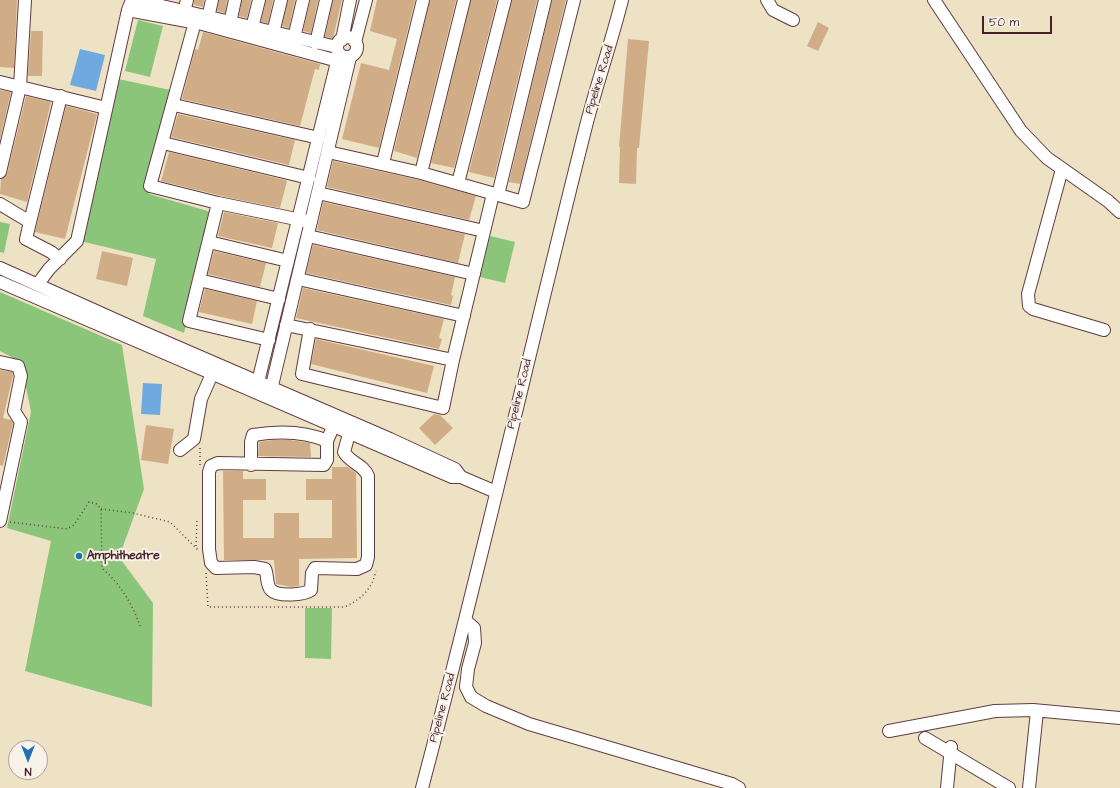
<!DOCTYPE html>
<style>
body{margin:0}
#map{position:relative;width:1120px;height:788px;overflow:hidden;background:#ede2c4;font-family:"Architects Daughter",sans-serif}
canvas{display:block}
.north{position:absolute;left:8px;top:740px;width:40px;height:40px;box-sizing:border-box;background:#f7f3e8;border:1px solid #b29e9c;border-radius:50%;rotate:180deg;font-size:11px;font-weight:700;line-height:16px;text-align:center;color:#4a1f2b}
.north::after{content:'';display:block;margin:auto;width:14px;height:18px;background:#1f6fb2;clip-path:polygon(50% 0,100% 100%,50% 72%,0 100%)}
.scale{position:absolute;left:982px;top:16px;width:70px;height:18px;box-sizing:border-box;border:2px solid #4a1f2b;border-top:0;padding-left:5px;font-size:12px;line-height:14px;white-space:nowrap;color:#4a1f2b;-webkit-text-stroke:3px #f7f3e8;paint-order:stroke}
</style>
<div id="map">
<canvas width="1120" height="788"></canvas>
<div class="north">N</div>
<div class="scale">50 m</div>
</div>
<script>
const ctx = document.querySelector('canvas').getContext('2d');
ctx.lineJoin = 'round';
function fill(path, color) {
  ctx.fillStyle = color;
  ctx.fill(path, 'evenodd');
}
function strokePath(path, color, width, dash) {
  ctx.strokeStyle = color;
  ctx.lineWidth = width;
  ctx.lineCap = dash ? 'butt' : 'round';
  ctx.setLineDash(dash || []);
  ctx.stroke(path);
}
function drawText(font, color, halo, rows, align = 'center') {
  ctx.font = font + ' "Architects Daughter",sans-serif';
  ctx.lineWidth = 4;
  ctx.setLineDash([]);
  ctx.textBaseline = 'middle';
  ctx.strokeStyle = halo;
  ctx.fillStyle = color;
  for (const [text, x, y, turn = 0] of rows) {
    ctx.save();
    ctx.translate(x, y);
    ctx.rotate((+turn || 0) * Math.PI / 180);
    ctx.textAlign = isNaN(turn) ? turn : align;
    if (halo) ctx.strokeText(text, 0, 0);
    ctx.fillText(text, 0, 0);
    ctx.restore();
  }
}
fill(new Path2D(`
 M138,20L163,26L150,77L125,71Z
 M118,79L175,91L149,194L211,212L184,333L143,316L156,259L80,241Z
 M0,222L10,224L4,253L0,252Z
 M490,236L515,242L505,283L480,277Z
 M0,292L122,345L144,489L119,557L153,603L152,707L25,671L51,541L7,528L31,412L21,362L0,351Z
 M305,608H332L331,659L305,658Z`), '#8bc57a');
fill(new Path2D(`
 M80,49L105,55L96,91L70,85Z
 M143,383L162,384L160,415L141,414Z`), '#70a9e0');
fill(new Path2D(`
 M0,0H17L14,68L0,67Z
 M194,0H204L203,7L194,5Z
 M219,0H227L225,13L217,11Z
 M242,0H251L247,18L239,16Z
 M266,0H273L268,23L261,22Z
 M288,0H295L289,28L282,26Z
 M310,0H318L311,33L303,31Z
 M333,0H342L333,38L325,37Z
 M377,0H415L379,148L342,139L361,63L389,70L397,39L370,31Z
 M430,0H456L417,158L394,151Z
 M471,0H497L454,168L431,163Z
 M512,0H537L494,178L469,172Z
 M552,0H566L520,184L509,182Z
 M818,22L829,28L818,51L807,46Z
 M31,31H43L42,76H28Z
 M203,32L320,64L319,70L315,69L300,126L182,99L195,49L198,50Z
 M628,39L649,41L639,148H637L636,184L619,183L620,147H619Z
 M0,90L11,92L0,139Z
 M26,96L51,102L27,202L0,194L1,179L7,174Z
 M66,106L97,114L65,239L35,232Z
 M178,114L295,140L289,165L171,137Z
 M169,152L285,180L287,181L280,208L226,197L161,181Z
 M333,161L419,180L476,196L469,220L327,187Z
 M323,202L465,234L458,263L317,230Z
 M224,212L278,223L272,248L218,236Z
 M313,245L455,277L451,295L453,296L451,305L306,273Z
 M102,251L133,258L127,286L96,279Z
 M214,251L266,263L260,287L208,274Z
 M303,288L444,319L439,338L442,339L439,349L296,318Z
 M205,289L257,301L252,324L199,312Z
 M316,339L434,366L427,393L311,364Z
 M0,370L12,372L13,376L3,418L11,420L13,423L3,466L0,465Z
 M434,414L440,415L453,428L435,445L419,428Z
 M146,425L174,429L168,464L141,460Z
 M272,440H290L310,443L311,457L258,456L259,442Z
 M332,467H348L356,473L357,558L299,559V586L291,587L276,584L274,560H224L223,471H243V479H266V500H243V538H274V513H299V538H332V500H306V479H332Z`), '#d0ad87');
const minor = new Path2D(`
 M136,0L337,47
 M767,0L773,10L793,20
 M934,0L1021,131L1047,158L1108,201L1120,212
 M128,10L192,22
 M184,12L187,0
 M208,18L212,0
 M230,23L235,0
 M252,28L259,0
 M273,33L281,0
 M337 47a10 10 0 1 1 20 0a10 10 0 1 1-20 0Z
 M294,38L303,0
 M342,40L350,0
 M355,42L366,0
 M316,43L326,0
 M0,82L106,108
 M174,105L319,138
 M163,143L309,178
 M328,152L421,173L523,202L574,0
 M383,163L423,0
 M1062,169L1028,294L1029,306L1033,309L1104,330
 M0,172L20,87L25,0
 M421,173L464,0
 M458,183L505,0
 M318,193L484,231
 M498,195L545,0
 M218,203L199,280L279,299
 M0,204L30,222L26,239L51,252L60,259
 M30,222L61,96
 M311,222L218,203L150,186L195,22L338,61
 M308,236L474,274
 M209,242L288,261
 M0,268L138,330L390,439L455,469L461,477
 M298,279L464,316
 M199,280L189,321L269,340
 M0,282L452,477H461L496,492
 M38,284L49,269L77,241L128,10L132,0
 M286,325L453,360L493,194
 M310,329L302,374L443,408L453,360
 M0,362L18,366L21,376L14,411L21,422L0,521
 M256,390L339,54
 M270,394L350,57
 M333,427L327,441V460L324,465L218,463L211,466L209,472V549L211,563L216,568L254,567L265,569C268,575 266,585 271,590C278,597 304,595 311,590L312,573L315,568L357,569L366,565L368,557V476C363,464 350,463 344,452L349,434
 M180,450L194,439L201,399L215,367
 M251,465V442L253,435C278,431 304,431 327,441
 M466,621L474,628L475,643L468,669L466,687L471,697L486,706L529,724L732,784L739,788
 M889,731L995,711L1033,710L1120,718
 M925,738L1009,788
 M422,788C480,569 530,349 585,130C596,86 611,44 622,0
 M947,788L951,747
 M1029,788L1037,711`);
strokePath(minor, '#623c42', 14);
strokePath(new Path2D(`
 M200,465V448
 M101,509L133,513L170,522L198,550
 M10,522L67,529L74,525L89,502L97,504L101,509L102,568C120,584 132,603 140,626
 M196,546L197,520
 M206,573L208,607H344C361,600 372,589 376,571`), '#623c42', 1.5, [1, 3]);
strokePath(minor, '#fff', 12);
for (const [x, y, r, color] of [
 [79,556,4,"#1f6fb2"]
]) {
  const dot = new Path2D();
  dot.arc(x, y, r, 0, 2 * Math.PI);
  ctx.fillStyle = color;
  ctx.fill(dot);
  strokePath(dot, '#f7f3e8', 1.5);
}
drawText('12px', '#4a1f2b', '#f7f3e8', [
 ["Pipeline Road",600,80,-73],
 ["Pipeline Road",520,394,-76],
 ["Pipeline Road",443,708,-75]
]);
drawText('bold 12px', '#4a1f2b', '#f7f3e8', [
 ["Amphitheatre",87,556]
], 'left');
</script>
